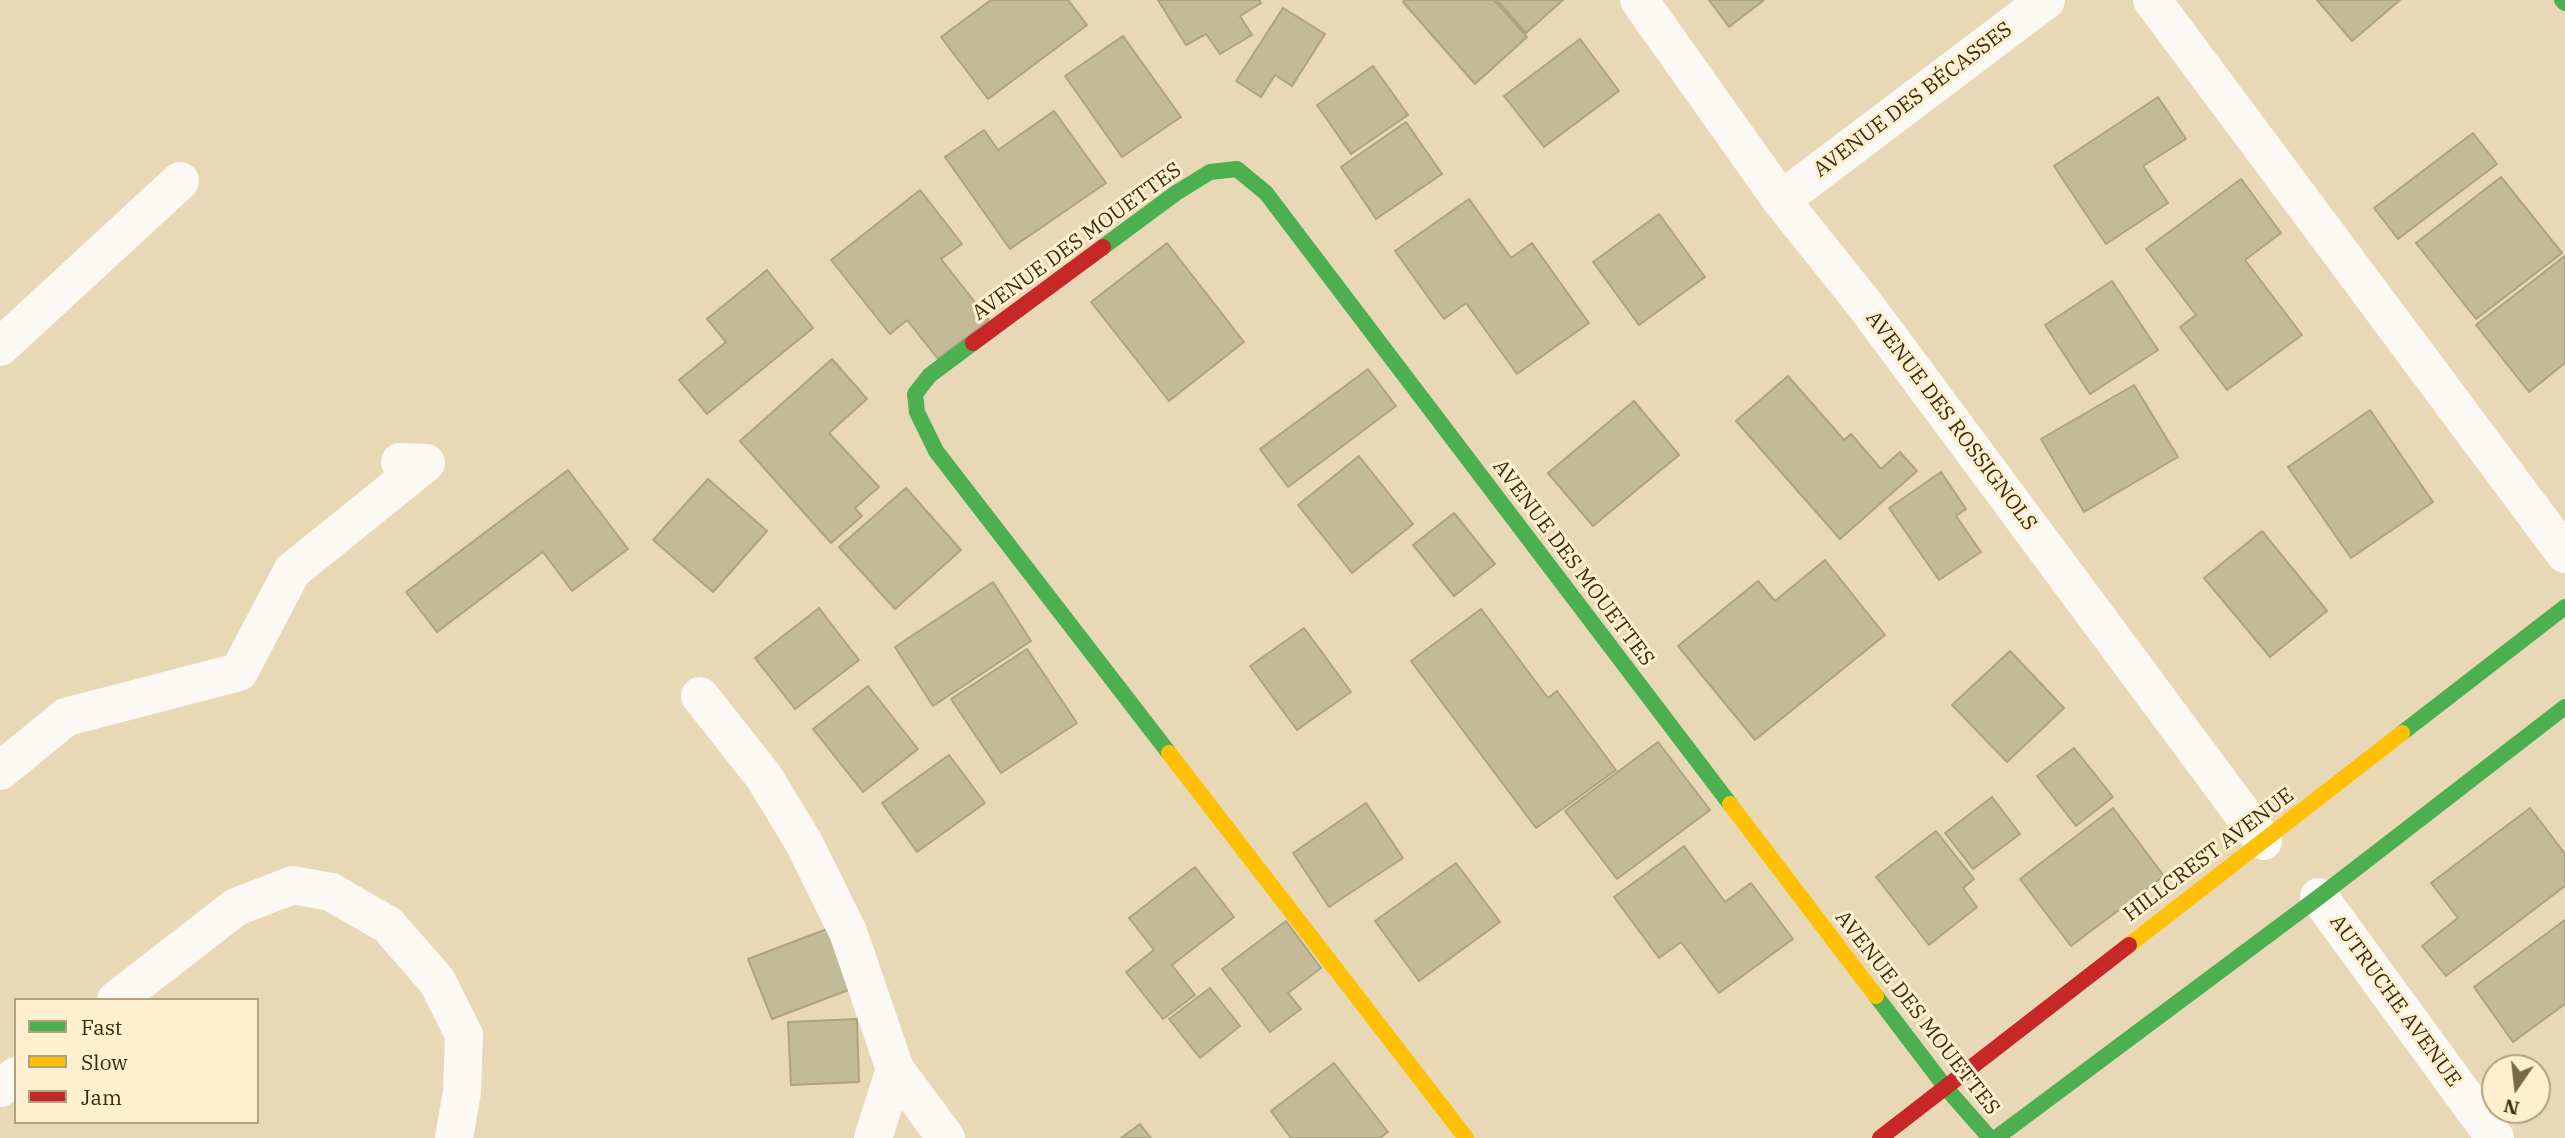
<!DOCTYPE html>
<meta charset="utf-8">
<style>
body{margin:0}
#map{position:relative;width:2565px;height:1138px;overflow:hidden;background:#e9d8b6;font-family:"IBM Plex Serif",serif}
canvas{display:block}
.legend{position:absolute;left:14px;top:998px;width:245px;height:126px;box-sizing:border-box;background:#feefd1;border:2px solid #b0a181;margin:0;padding:9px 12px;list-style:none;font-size:21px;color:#3c2c09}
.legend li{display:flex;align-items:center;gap:14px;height:35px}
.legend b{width:35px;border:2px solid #b0a181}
.north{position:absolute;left:2481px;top:1054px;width:70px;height:70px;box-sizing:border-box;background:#feefd1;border:2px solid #b0a181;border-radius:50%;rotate:194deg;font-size:19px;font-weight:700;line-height:28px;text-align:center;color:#3c2c09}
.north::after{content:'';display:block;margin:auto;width:24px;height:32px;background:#796846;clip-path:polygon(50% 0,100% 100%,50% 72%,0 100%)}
</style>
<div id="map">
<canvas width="2565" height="1138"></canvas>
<ul class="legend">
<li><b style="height:9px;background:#4caf50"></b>Fast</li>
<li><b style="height:9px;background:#ffc107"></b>Slow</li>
<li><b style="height:9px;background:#c62828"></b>Jam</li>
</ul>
<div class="north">N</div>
</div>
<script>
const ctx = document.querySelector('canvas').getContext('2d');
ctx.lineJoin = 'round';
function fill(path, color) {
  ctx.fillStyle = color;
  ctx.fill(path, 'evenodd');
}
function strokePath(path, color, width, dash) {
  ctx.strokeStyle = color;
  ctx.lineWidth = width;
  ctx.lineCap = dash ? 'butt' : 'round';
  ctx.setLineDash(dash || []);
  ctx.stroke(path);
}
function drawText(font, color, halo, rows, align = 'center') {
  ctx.font = font + ' "IBM Plex Serif",serif';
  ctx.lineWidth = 6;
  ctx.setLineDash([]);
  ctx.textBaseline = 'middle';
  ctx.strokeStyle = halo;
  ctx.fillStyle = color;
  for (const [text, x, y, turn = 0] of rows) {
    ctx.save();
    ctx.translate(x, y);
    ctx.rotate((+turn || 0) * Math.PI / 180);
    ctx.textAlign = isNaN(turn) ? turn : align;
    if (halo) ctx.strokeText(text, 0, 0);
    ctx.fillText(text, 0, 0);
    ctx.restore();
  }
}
const building = new Path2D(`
 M991,0H1068L1087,25L988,99L941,37Z
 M1158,0H1259L1261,3L1240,16L1252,35L1220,54L1206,34L1186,45Z
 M1405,0H1494L1527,37L1475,84L1403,2Z
 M1497,0H1563L1526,33Z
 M1709,0H1764L1729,27Z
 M2317,0H2400L2352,41Z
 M1283,8L1325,34L1292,86L1275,75L1261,97L1236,81Z
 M1123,36L1181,117L1122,157L1065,76Z
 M1580,39L1619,91L1544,147L1504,96Z
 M1373,66L1408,115L1351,154L1317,105Z
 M2158,97L2186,139L2143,166L2168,203L2106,244L2054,166Z
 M1054,111L1106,183L1010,249L945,157L984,130L998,150Z
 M1406,122L1442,174L1376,219L1341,167Z
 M2473,133L2497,164L2398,239L2374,208Z
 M2501,177L2562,253L2476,319L2416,243Z
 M2241,179L2281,233L2245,260L2302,335L2227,390L2180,327L2196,315L2146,249Z
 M920,190L962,244L941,259L989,320L938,359L907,320L890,334L831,260Z
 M1469,199L1511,258L1532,243L1589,323L1517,374L1466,303L1444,319L1395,251Z
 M1659,214L1705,277L1639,325L1593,262Z
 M1167,243L1244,342L1169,401L1091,302Z
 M2565,256V363L2529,392L2476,325Z
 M767,270L813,328L707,414L679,380L726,342L707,319Z
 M2112,281L2158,350L2090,394L2045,325Z
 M832,359L867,399L829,433L879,487L855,508L862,516L831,543L740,441Z
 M1368,369L1396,406L1288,487L1260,449Z
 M1788,376L1844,440L1851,434L1881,469L1900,452L1917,471L1840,539L1736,421Z
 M2134,385L2178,457L2084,512L2041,439Z
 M1634,401L1679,455L1593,526L1548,473Z
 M2370,410L2433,502L2351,558L2288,467Z
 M1359,456L1413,524L1352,573L1298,505Z
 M568,470L628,549L572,591L543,552L437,632L406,592Z
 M1941,472L1966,509L1956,516L1981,552L1939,580L1889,508Z
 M708,479L767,531L713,592L653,540Z
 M906,488L961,550L895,609L839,547Z
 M1454,513L1495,564L1454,596L1413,545Z
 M2262,531L2327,611L2270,657L2204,578Z
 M1825,560L1885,635L1755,740L1678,646L1758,581L1775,601Z
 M993,582L1031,641L933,706L895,647Z
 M819,608L859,660L795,709L755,658Z
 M1481,609L1548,698L1557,691L1616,770L1536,828L1411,661Z
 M1304,628L1351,692L1297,730L1250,666Z
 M1027,649L1077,723L1001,773L951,699Z
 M2010,651L2064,708L2007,762L1952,705Z
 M868,686L918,749L863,792L813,729Z
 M1658,742L1710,810L1617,879L1565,811Z
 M2074,748L2113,797L2076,826L2037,776Z
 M949,755L985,803L917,852L882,803Z
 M1992,797L2020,834L1973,869L1945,833Z
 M1366,803L1403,858L1329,907L1293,853Z
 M2113,808L2164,876L2071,946L2020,879Z
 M2530,808L2565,854V886L2446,976L2422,946L2458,918L2431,883Z
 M1936,831L1974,879L1963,888L1977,907L1929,945L1876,877Z
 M1684,846L1725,902L1751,883L1793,939L1719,993L1681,942L1659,958L1614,897Z
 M1456,863L1500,922L1419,981L1375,921Z
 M1195,867L1234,917L1172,965L1195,995L1163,1019L1126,972L1154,950L1129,918Z
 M2565,920V1004L2513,1042L2474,987Z
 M1286,921L1321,968L1288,993L1301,1009L1270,1032L1222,969Z
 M835,926L859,986L772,1019L748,959Z
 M1210,988L1240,1026L1200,1058L1169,1019Z
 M857,1019L859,1082L791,1085L788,1022Z
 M1334,1063L1388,1132L1380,1138H1291L1271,1111Z
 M1140,1124L1151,1138H1121Z`);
fill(building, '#c3ba9a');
strokePath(building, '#aca383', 2);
strokePath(new Path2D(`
 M1639,0L1781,200L1865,305L2263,841
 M2152,0L2565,554
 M1781,200L2046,0
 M0,347L180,181
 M700,696L764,777L804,843L848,932L895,1069L946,1138
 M0,771L66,717L239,672L292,571L426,463L400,462
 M2319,897L2495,1138
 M116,1000L236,907L293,885L331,892L388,925L437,981L464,1035L462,1092L454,1138
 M0,1088L16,1076
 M873,1138L895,1069`), '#fcf9f4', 38);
strokePath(new Path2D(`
 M2562,0L2565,3
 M1103,247L1176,193L1210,172L1237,169L1266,193L1730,804
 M973,343L930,375L915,394L917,412L936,451L1169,753
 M2402,733L2565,607
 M1876,996L1946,1088L1990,1138
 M1996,1138L2319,897L2565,707`), '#4caf50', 16);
strokePath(new Path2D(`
 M1169,753L1466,1138
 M1730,804L1876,996
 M2129,945L2402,733`), '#ffc107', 16);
strokePath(new Path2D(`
 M973,343L1103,247
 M1880,1138L2129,945`), '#c62828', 16);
drawText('21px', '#3c2c09', '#feefd1', [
 ["AVENUE DES BÉCASSES",1913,100,-37],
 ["AVENUE DES MOUETTES",1077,242,-36],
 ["AVENUE DES ROSSIGNOLS",1951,421,53],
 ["AVENUE DES MOUETTES",1573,563,53],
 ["HILLCREST AVENUE",2209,855,-37],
 ["AUTRUCHE AVENUE",2395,1001,54],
 ["AVENUE DES MOUETTES",1917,1013,52]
]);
</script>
